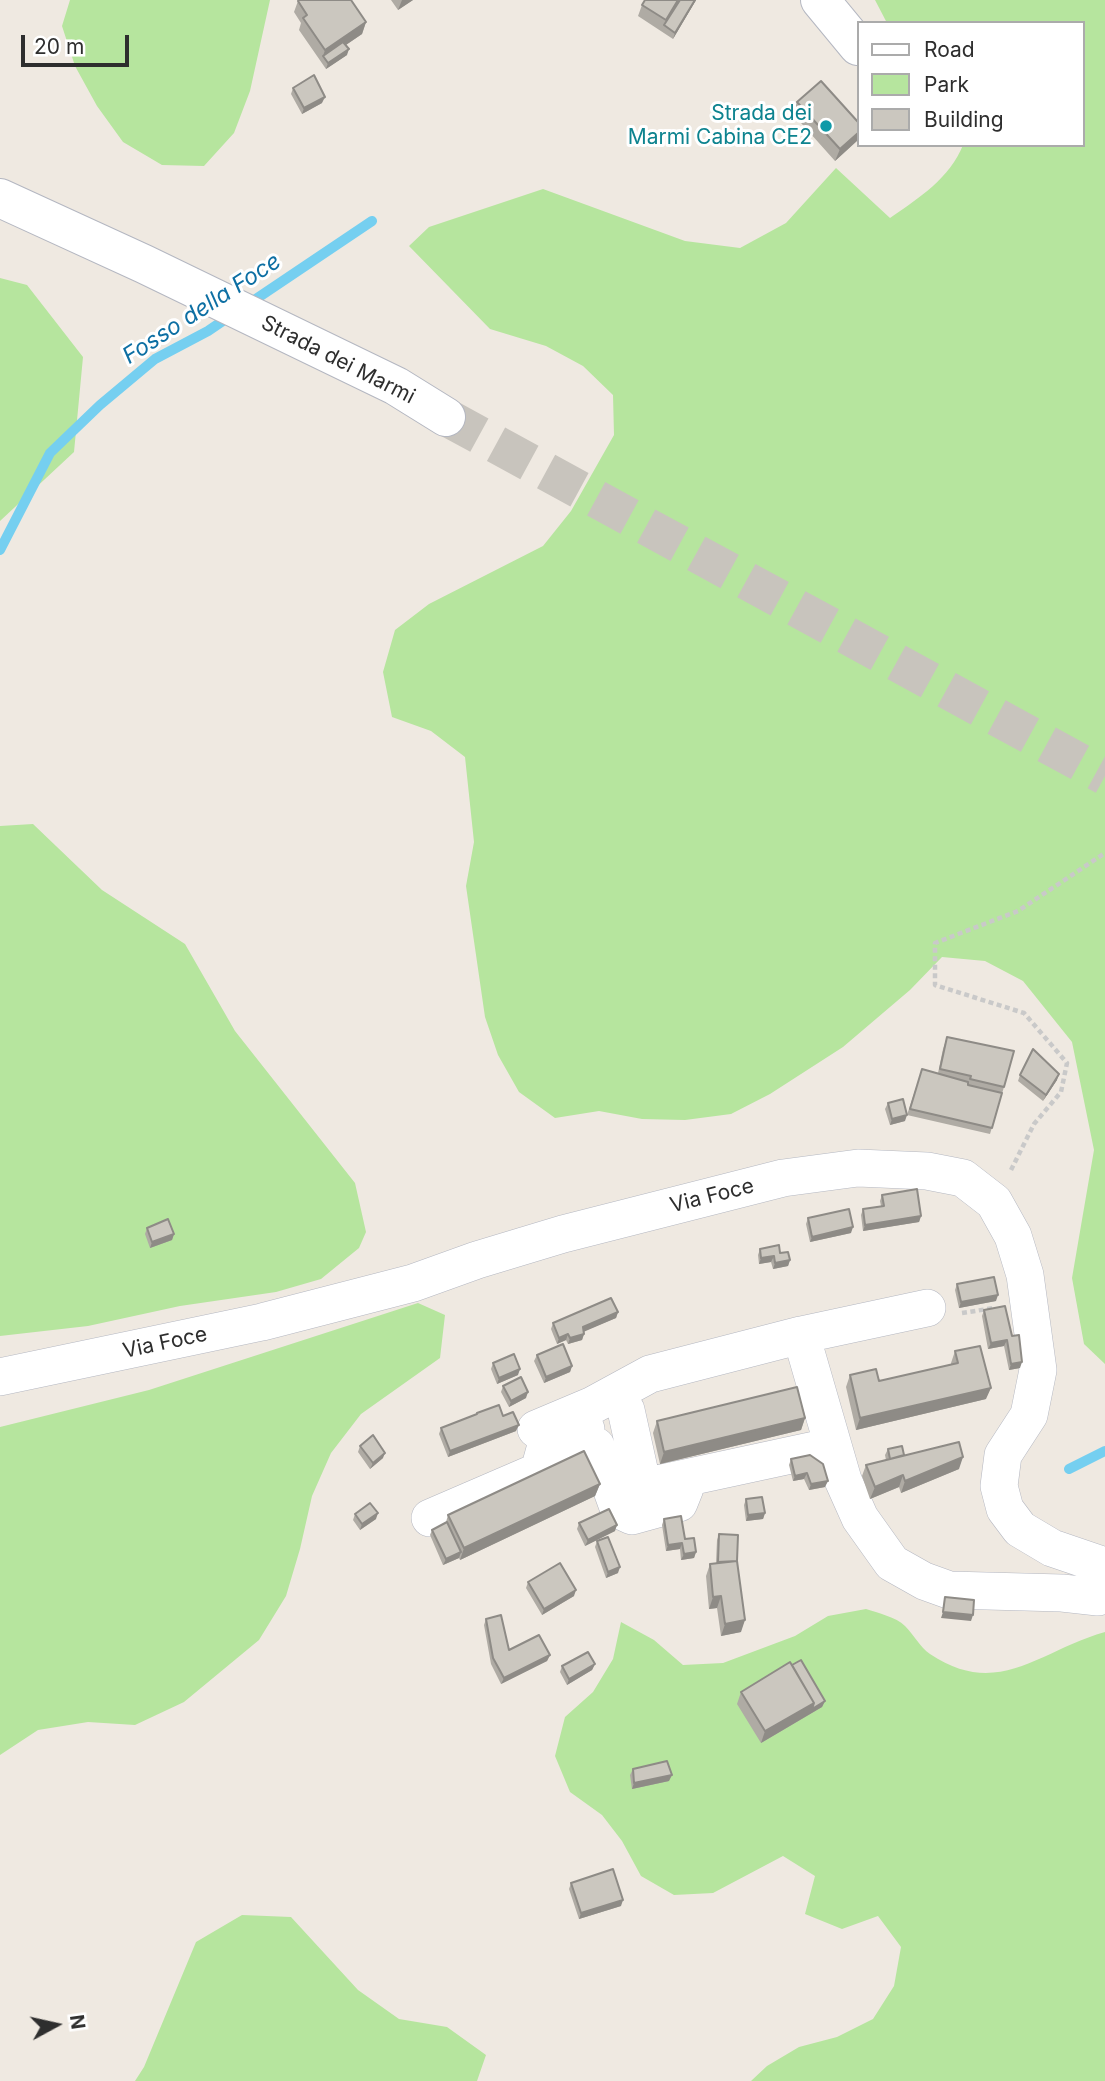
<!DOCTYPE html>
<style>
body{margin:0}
#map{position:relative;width:1105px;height:2081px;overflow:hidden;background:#efe9e1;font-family:Inter,sans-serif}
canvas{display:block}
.legend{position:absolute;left:857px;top:21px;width:228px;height:126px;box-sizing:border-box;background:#fff;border:2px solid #ababab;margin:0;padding:9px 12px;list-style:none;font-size:21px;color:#2e2e2e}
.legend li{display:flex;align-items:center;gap:14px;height:35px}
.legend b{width:35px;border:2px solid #ababab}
.north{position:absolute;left:21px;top:1990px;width:70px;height:70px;-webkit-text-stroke:5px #fff;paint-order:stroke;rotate:82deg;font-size:19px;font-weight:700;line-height:28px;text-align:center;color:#2e2e2e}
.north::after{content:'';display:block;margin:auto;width:24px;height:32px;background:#2e2e2e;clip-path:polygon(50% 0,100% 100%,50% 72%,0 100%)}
.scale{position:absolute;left:21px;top:35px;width:108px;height:32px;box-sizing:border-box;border:4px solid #2e2e2e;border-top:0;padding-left:9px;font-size:21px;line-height:24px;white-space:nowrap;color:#2e2e2e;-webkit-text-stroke:5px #fff;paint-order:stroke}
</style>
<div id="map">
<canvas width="1105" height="2081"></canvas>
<ul class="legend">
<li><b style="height:9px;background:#fff"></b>Road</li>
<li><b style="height:19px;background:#b6e59e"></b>Park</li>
<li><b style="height:19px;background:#cbc7bf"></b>Building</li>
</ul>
<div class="north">N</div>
<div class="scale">20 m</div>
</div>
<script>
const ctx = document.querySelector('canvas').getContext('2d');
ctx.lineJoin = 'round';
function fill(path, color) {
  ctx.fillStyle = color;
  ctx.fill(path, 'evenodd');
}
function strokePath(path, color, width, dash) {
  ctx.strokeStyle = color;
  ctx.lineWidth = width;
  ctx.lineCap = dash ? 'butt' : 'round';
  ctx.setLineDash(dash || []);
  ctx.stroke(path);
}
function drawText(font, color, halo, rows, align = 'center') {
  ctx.font = font + ' Inter,sans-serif';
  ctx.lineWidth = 6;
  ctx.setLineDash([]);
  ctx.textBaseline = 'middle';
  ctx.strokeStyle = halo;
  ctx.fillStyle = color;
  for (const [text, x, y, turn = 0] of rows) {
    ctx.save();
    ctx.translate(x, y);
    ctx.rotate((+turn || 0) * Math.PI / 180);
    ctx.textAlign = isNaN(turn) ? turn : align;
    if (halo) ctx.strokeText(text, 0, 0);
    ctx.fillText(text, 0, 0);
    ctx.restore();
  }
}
fill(new Path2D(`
 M70,0H270L250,91L234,133L204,166L162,165L123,142L97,106L75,66L62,26Z
 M875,0H1105V1364L1084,1344L1072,1278L1094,1150L1072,1042L1023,981L985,961L942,957L910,990L843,1047L770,1094L731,1114L685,1120L642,1119L599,1111L555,1118L519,1092L498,1055L485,1017L466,886L474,842L465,757L431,731L392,717L383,672L395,630L429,604L543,546L571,511L614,435L613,395L583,366L546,346L490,329L409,246L429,227L543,189L685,241L740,248L786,223L836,168L890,218C919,198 950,178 963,145H1082V23H887Z
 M0,278L27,285L83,357L74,452L0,521Z
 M33,824L102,890L185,944L235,1031L355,1183L366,1232L359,1248L321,1279L276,1292L180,1306L88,1326L0,1336V826Z
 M418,1303L445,1315L440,1358L361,1414L331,1453L312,1496L300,1549L286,1596L259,1640L184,1702L135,1725L88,1722L38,1730L0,1755V1427L149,1390Z
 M866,1609C878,1613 896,1617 905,1626C914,1635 920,1647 930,1654C999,1700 1040,1650 1105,1632V2081H751L767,2066L799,2047L837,2037L873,2019L894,1986L901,1947L878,1916L842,1929L805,1914L815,1876L783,1856L713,1893L674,1895L641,1876L622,1841L602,1815L570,1792L555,1756L565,1717L593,1692L613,1659L621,1622L654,1640L683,1665L723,1663L795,1636L828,1616Z
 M242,1915L291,1917L358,1990L399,2019L447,2027L486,2055L477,2081H135L144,2067L196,1942Z`), '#b6e59e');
strokePath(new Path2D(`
 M247,305L372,221
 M0,550L50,453L100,405L155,359L208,331L230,316
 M1069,1469L1105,1451`), '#75cff0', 10);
strokePath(new Path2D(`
 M446,417L1105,776`), '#c8c4bd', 38, [38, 19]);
const minor = new Path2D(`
 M801,1335L843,1480L860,1518L892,1563L924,1581L949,1590L1062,1593L1098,1597L1105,1580
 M0,1377L262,1322L413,1283L477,1260L563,1234L783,1178L858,1168L927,1171L963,1178L994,1202L1013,1236L1025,1275L1038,1370L1029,1415L1003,1455L999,1486L1005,1509L1020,1529L1052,1548L1105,1566
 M626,1410L643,1487L833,1446
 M536,1429L593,1405L650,1374L801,1335L927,1308
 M556,1463L596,1446L619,1510L632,1516L679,1503L685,1488
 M430,1518L539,1471L545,1449L586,1429`);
const tertiary = new Path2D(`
 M820,0L858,46`);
const secondary = new Path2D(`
 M0,198L144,264L396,386L446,417`);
strokePath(minor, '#b4b7c1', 38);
strokePath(tertiary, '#b4b7c1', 40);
strokePath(secondary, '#b4b7c1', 40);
strokePath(new Path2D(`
 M1011,1170L1034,1124L1061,1092L1067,1063L1024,1013L935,985V943L1018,911L1105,853
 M962,1313L994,1308`), '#c9c9c9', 4.5, [5, 3.5]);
strokePath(minor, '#fff', 37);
strokePath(tertiary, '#fff', 38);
strokePath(secondary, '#fff', 38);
fill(new Path2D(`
 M391,0H413L398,10Z
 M696,0L673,39L638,16L642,5Z
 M298,1L366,22L362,34L346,45L347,55L326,69L299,30L301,23L294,12Z
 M293,88L322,103L302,114L291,94Z
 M797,102L858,122V140L835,161L793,114Z
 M947,1037L1004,1087L990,1134L907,1115L922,1069L938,1073L943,1049Z
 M1020,1075L1057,1080L1043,1101L1018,1081Z
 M888,1103L905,1121L890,1125L885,1109Z
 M882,1195L921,1216L919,1222L863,1231L861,1215L863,1209L881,1206L880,1201Z
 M808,1218L851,1233L810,1242L806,1224Z
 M147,1228L174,1234L172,1240L150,1248L145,1234Z
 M760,1249L780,1253L790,1260L788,1266L773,1269L771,1262L759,1264L758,1255Z
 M957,1284L996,1301L959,1308L955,1290Z
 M984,1310L1012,1336L1020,1368L1009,1370L1004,1346L988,1349L982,1316Z
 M618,1312L616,1318L584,1331V1334L582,1340L568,1344L566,1340L557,1344L551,1329L553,1323Z
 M955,1351L986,1399L856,1430L846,1387L850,1375L879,1381L951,1365V1363Z
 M537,1355L572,1366L570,1372L544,1383L534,1361Z
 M493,1363L518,1375L497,1384L491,1369Z
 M503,1386L526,1398L509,1407L501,1392Z
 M477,1413L503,1416L516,1431L448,1457L439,1434L441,1428L476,1415Z
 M805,1418L801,1430L660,1464L653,1433L657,1421Z
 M360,1446L383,1458L370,1469L358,1452Z
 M888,1449L904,1455L959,1469L901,1493L899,1487L870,1499L862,1476L866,1465L886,1460L885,1455Z
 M791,1459L825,1487L809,1490L804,1479L793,1481L789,1465Z
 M600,1484L595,1496L460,1560L459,1558L443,1565L430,1535L432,1530L446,1522L448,1515Z
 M746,1499L765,1513L763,1519L746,1521L744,1505Z
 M355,1514L376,1519L360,1530L353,1520Z
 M664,1519L685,1539L696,1552L694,1558L681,1560L680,1549L666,1551L662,1525Z
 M579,1523L615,1531L585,1546L577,1529Z
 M719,1534L737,1561L741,1632L721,1636L717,1608L709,1609L706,1576L710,1564L716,1563L717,1540Z
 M597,1541L618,1573L606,1578L595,1547Z
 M528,1582L574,1596L542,1615L526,1588Z
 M486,1619L509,1650L550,1655L547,1661L501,1684L491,1664L484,1625Z
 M595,1664L592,1670L567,1685L560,1672L562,1666Z
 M741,1692L825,1701L822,1707L761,1743L737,1704Z
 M633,1769L669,1781L632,1789L630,1775Z
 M571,1883L621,1906L579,1919L569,1889Z`), '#afaba4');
fill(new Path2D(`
 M402,0H413L398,10Z
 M695,0H696L673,39L675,33Z
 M366,22L362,34L325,59L323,56L325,50Z
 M349,49L347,55L326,69L328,63Z
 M325,97L322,103L302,114L304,108Z
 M858,133V140L835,161L840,149Z
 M1059,1074L1057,1080L1043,1101L1046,1095Z
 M907,1115L905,1121L890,1125L892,1119Z
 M921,1216L919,1222L863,1231L865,1225Z
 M853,1227L851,1233L810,1242L812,1237Z
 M174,1234L172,1240L150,1248L152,1242Z
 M774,1256L771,1262L759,1264L761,1258Z
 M790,1260L788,1266L773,1269L775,1263Z
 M998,1295L996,1301L959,1308L961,1302Z
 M618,1312L616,1318L581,1333L583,1327Z
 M568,1334L566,1340L557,1344L559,1338Z
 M584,1334L582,1340L568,1344L570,1338Z
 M1007,1340L1004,1346L988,1349L991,1343Z
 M1022,1362L1020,1368L1009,1370L1011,1364Z
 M572,1366L570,1372L544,1383L546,1377Z
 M520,1369L518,1375L497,1384L499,1378Z
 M991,1388L986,1399L856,1430L860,1418Z
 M528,1392L526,1398L509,1407L511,1401Z
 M805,1418L801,1430L660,1464L664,1452Z
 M519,1425L516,1431L448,1457L450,1451Z
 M385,1453L383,1458L370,1469L373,1463Z
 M963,1457L959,1469L901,1493L905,1481Z
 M807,1473L804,1479L793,1481L795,1476Z
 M903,1475L899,1487L870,1499L875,1487Z
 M828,1481L825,1487L809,1490L811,1484Z
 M600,1484L595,1496L460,1560L464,1548Z
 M378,1513L376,1519L360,1530L362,1524Z
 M765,1513L763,1519L746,1521L748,1515Z
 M617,1525L615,1531L585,1546L588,1540Z
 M682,1543L680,1549L666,1551L668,1545Z
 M461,1552L459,1558L443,1565L446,1559Z
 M696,1552L694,1558L681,1560L684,1554Z
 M620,1567L618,1573L606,1578L608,1572Z
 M576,1590L574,1596L542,1615L544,1609Z
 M721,1596L717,1608L709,1609L713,1597Z
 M943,1612L973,1615L971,1621L941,1618Z
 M745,1620L741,1632L721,1636L725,1624Z
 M550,1655L547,1661L501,1684L504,1678Z
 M595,1664L592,1670L567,1685L569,1679Z
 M825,1701L822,1707L761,1743L765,1731L814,1703Z
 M672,1775L669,1781L632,1789L634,1783Z
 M623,1900L621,1906L579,1919L581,1913Z`), '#8e8b86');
const building = new Path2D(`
 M299,0H351L366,22L325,50L303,18L307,15L298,1Z
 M645,0H678L666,20L642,5Z
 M680,0H695L675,33L664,25Z
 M343,42L349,49L328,63L323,56Z
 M314,75L325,97L304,108L293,88Z
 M821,81L858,122V133L840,149L797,102Z
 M947,1037L1014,1051L1004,1087L970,1079L971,1076L940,1069Z
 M1033,1049L1059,1074L1046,1095L1020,1075Z
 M922,1069L968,1082V1085L1002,1093L992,1128L910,1109Z
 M903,1099L907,1115L892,1119L888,1103Z
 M917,1189L921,1216L865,1225L863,1209L884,1206L882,1195Z
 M849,1209L853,1227L812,1237L808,1218Z
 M168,1219L174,1234L152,1242L147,1228Z
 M779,1245L780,1253L788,1252L790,1260L775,1263L774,1256L761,1258L760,1249Z
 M994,1277L998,1295L961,1302L957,1284Z
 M611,1298L618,1312L583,1327L584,1334L570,1338L568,1334L559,1338L553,1323Z
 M1005,1306L1012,1336L1019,1335L1022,1362L1011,1364L1007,1340L991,1343L984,1310Z
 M563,1344L572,1366L546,1377L537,1355Z
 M980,1346L991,1388L860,1418L850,1375L876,1369L879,1381L958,1363L955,1351Z
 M514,1354L520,1369L499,1378L493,1363Z
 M521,1377L528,1392L511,1401L503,1386Z
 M797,1387L805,1418L664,1452L657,1421Z
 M499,1405L503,1416L513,1412L519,1425L450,1451L441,1428L477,1414V1413Z
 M373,1435L385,1453L373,1463L360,1446Z
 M959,1442L963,1457L905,1481L903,1475L875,1487L866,1465Z
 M902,1446L904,1455L890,1459L888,1449Z
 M584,1451L600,1484L464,1548L448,1515Z
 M810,1455L823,1464L828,1481L811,1484L807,1473L795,1476L791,1459Z
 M762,1497L765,1513L748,1515L746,1499Z
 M370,1503L378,1513L362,1524L355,1514Z
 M609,1509L617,1525L588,1540L579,1523Z
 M681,1516L685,1539L694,1538L696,1552L684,1554L682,1543L668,1545L664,1519Z
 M447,1522L461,1552L446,1559L432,1530Z
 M719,1534L738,1535L737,1561L718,1562Z
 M608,1537L620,1567L608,1572L597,1541Z
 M737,1561L745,1620L725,1624L721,1596L713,1597L710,1564Z
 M560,1563L576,1590L544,1609L528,1582Z
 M945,1597L974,1600L973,1615L943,1612Z
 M501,1615L509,1650L539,1635L550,1655L504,1678L493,1658L486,1619Z
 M588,1652L595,1664L569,1679L562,1666Z
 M801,1660L825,1701L812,1709L814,1703L792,1665Z
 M790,1662L814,1703L765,1731L741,1692Z
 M667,1761L672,1775L634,1783L633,1769Z
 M613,1869L623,1900L581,1913L571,1883Z`);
fill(building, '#cbc7bf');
strokePath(building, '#8e8b86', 2);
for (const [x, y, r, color] of [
 [826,126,7,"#0f9aa8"]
]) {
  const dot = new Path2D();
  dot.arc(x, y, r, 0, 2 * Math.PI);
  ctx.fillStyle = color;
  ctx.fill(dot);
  strokePath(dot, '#fff', 2.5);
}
drawText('21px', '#0d838f', '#fff', [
 ["Strada dei",812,114],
 ["Marmi Cabina CE2",812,138]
], 'right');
drawText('21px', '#2e2e2e', '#fff', [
 ["Strada dei Marmi",338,360,27],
 ["Via Foce",712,1196,-14],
 ["Via Foce",165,1343,-12]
]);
drawText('italic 23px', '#0d6fa3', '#fff', [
 ["Fosso della Foce",202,309,-33]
]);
</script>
